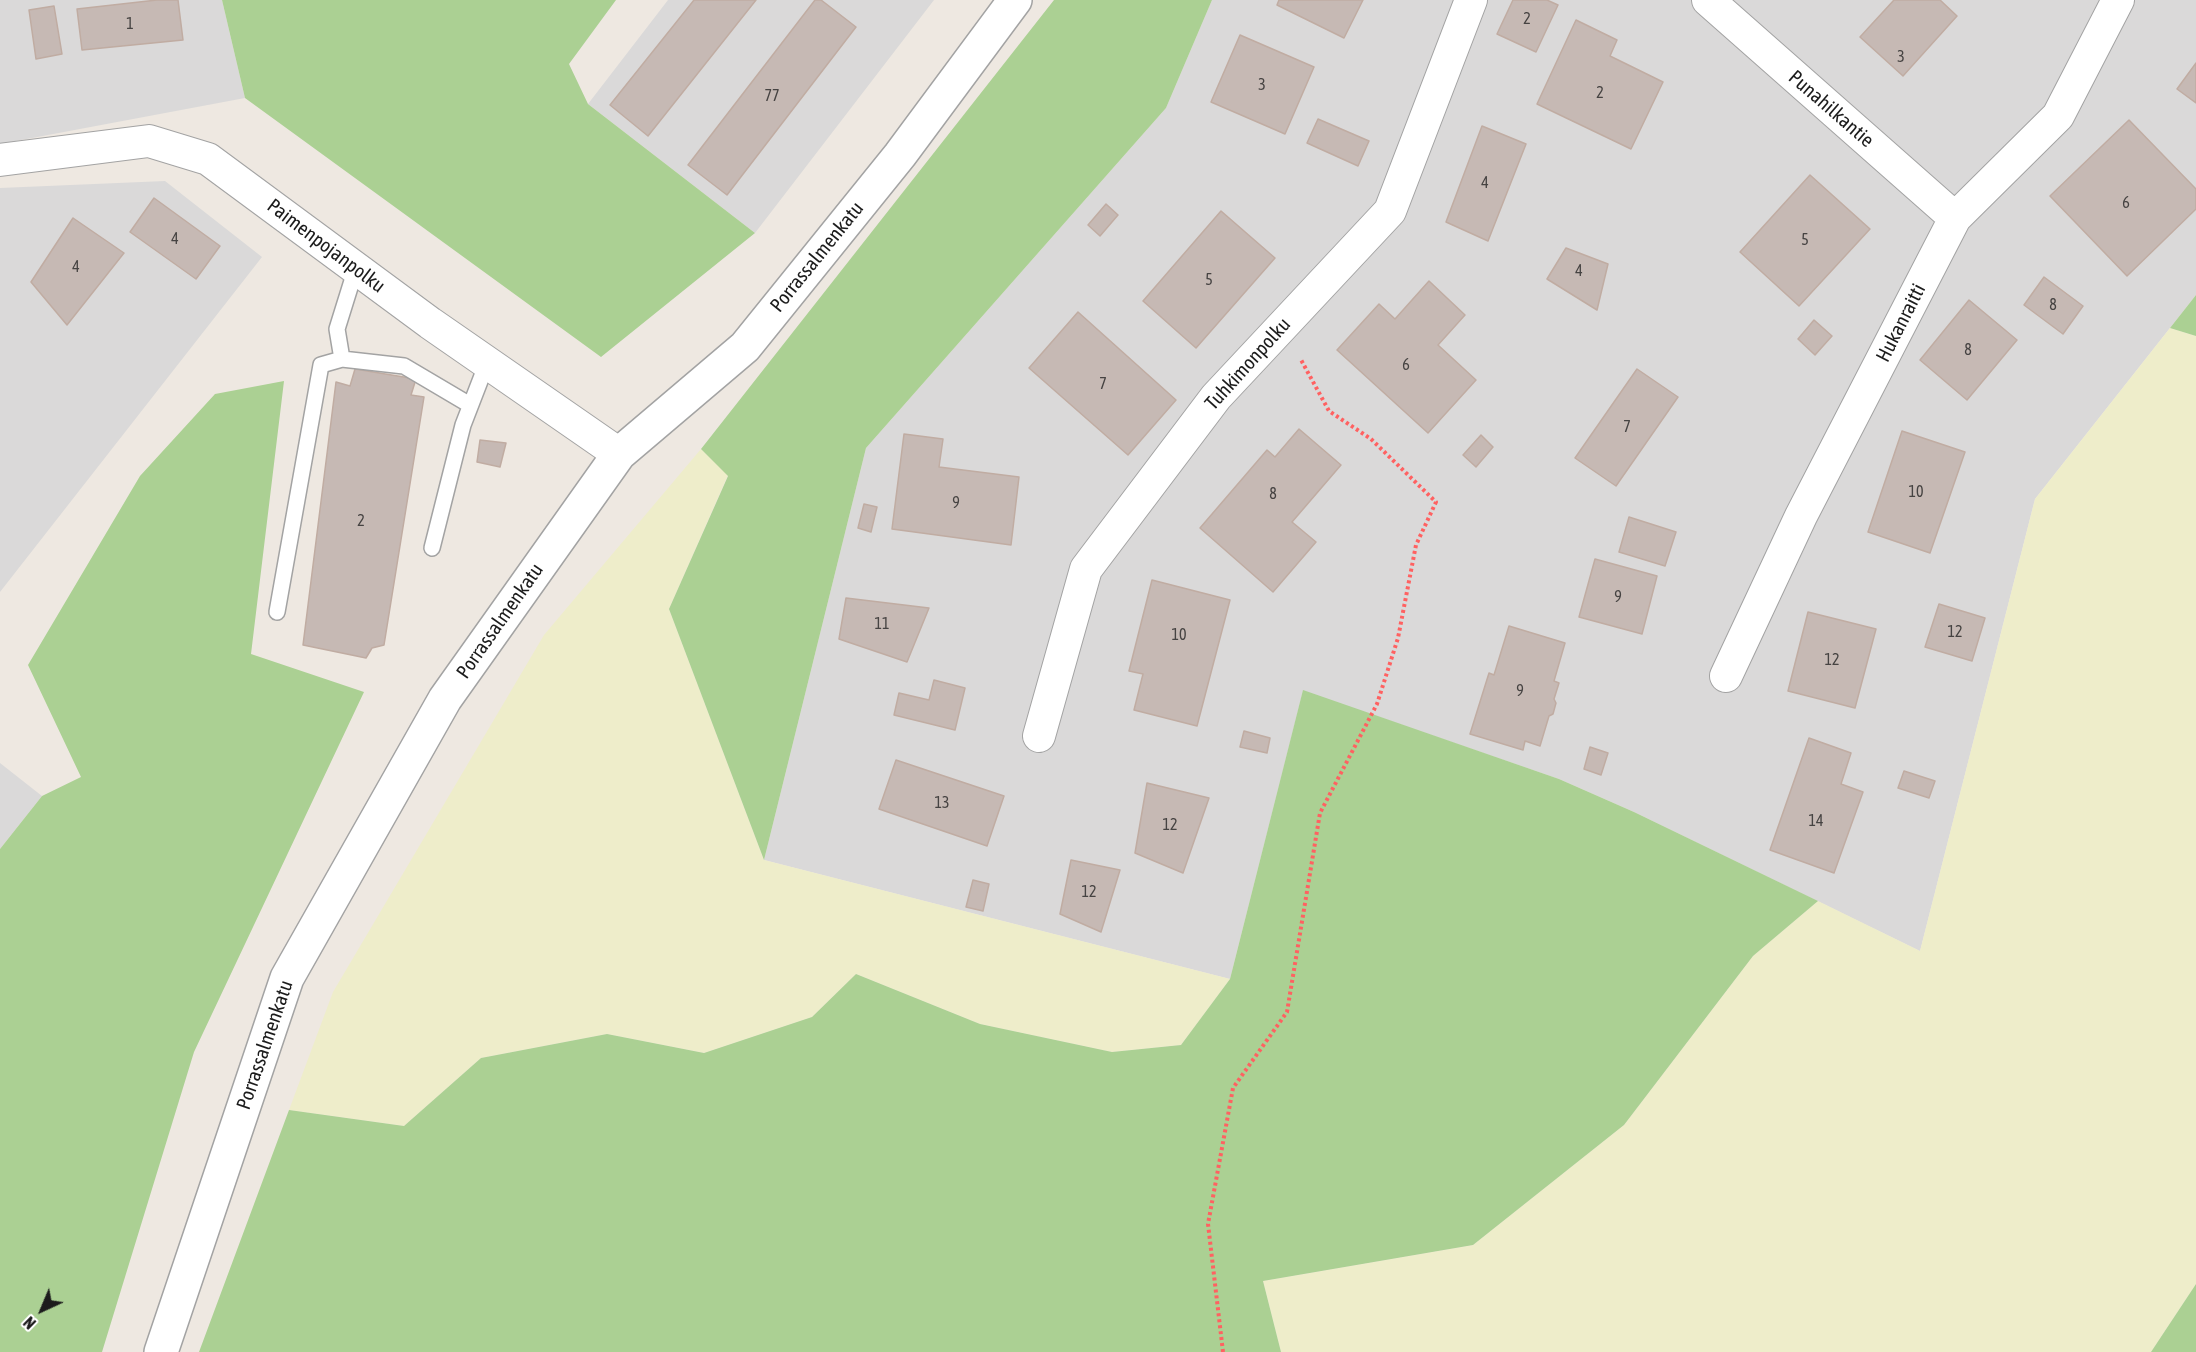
<!DOCTYPE html>
<style>
body{margin:0}
#map{position:relative;width:2196px;height:1352px;overflow:hidden;background:#eee8e1;font-family:"Asap Condensed",sans-serif}
canvas{display:block}
.north{position:absolute;left:12px;top:1280px;width:60px;height:60px;-webkit-text-stroke:4px #fff;paint-order:stroke;rotate:224deg;font-size:16px;font-weight:700;line-height:24px;text-align:center;color:#1c1c1c}
.north::after{content:'';display:block;margin:auto;width:21px;height:27px;background:#1c1c1c;clip-path:polygon(50% 0,100% 100%,50% 72%,0 100%)}
</style>
<div id="map">
<canvas width="2196" height="1352"></canvas>
<div class="north">N</div>
</div>
<script>
const ctx = document.querySelector('canvas').getContext('2d');
ctx.lineJoin = 'round';
function fill(path, color) {
  ctx.fillStyle = color;
  ctx.fill(path, 'evenodd');
}
function strokePath(path, color, width, dash) {
  ctx.strokeStyle = color;
  ctx.lineWidth = width;
  ctx.lineCap = dash ? 'butt' : 'round';
  ctx.setLineDash(dash || []);
  ctx.stroke(path);
}
function drawText(font, color, halo, rows, align = 'center') {
  ctx.font = font + ' "Asap Condensed",sans-serif';
  ctx.lineWidth = 6;
  ctx.setLineDash([]);
  ctx.textBaseline = 'middle';
  ctx.strokeStyle = halo;
  ctx.fillStyle = color;
  for (const [text, x, y, turn = 0] of rows) {
    ctx.save();
    ctx.translate(x, y);
    ctx.rotate((+turn || 0) * Math.PI / 180);
    ctx.textAlign = isNaN(turn) ? turn : align;
    if (halo) ctx.strokeText(text, 0, 0);
    ctx.fillText(text, 0, 0);
    ctx.restore();
  }
}
fill(new Path2D(`
 M0,0H222L245,98L0,144Z
 M668,0H934L755,233L588,104Z
 M1212,0H2196V295L2035,499L1920,951L1634,812L1559,779L1303,691L1230,979L764,860L866,448L1166,108Z
 M165,181L262,257L0,592V188Z
 M0,763L42,796L0,849Z`), '#dad9d9');
fill(new Path2D(`
 M2170,328L2196,336V1284L2151,1352H1281L1263,1281L1473,1245L1624,1125L1753,956L1818,901L1920,951L2035,499Z
 M701,449L728,475L669,609L764,860L1230,979L1181,1045L1112,1052L980,1024L856,974L812,1017L704,1053L607,1034L481,1058L404,1126L289,1110L333,992L544,635Z`), '#eeedca');
fill(new Path2D(`
 M222,0H616L569,64L588,104L755,233L601,357L245,98Z
 M1054,0H1212L1166,108L866,448L764,860L669,609L728,476L701,449Z
 M2196,295V336L2170,328Z
 M284,381L251,654L364,692L194,1052L102,1352H0V849L42,796L81,777L28,665L140,476L215,394Z
 M1303,690L1559,779L1634,812L1818,901L1753,956L1624,1125L1473,1245L1263,1281L1281,1352H199L289,1110L404,1126L481,1058L607,1034L704,1053L812,1017L856,974L980,1024L1112,1052L1181,1045L1230,979Z
 M2196,1284V1352H2151Z`), '#abd093');
const building = new Path2D(`
 M157,0H178L183,40L82,50L77,9Z
 M694,0H756L648,136L610,105Z
 M815,0H821L856,27L727,195L688,165Z
 M1279,0H1363L1344,38L1277,5Z
 M1513,0H1547L1558,5L1536,52L1497,34Z
 M1894,0H1940L1957,16L1903,76L1860,37Z
 M54,6L62,54L36,59L29,10Z
 M1576,20L1617,40L1610,56L1663,82L1631,149L1537,104Z
 M1240,35L1314,67L1285,134L1211,102Z
 M2196,63V103L2177,89Z
 M1318,119L1369,141L1358,166L1307,143Z
 M2129,120L2196,189V209L2127,276L2050,196Z
 M1482,126L1526,144L1488,241L1446,222Z
 M1810,175L1870,229L1799,306L1740,252Z
 M154,198L220,246L196,279L130,232Z
 M1106,204L1118,215L1100,236L1088,225Z
 M1221,211L1275,258L1196,348L1143,301Z
 M73,218L124,253L67,325L31,282Z
 M1566,248L1608,264L1597,310L1547,279Z
 M2044,277L2083,306L2063,334L2024,305Z
 M1429,281L1465,315L1438,345L1476,380L1428,433L1337,350L1379,304L1395,319Z
 M1969,300L2017,340L1967,400L1920,360Z
 M1078,312L1176,400L1128,455L1029,368Z
 M1814,320L1832,336L1815,355L1798,339Z
 M355,369L416,379L411,395L424,397L384,645L372,648L366,658L303,645L336,382L350,386Z
 M1637,369L1678,397L1616,486L1575,458Z
 M1299,429L1341,465L1292,522L1316,542L1273,592L1200,528L1267,450L1275,457Z
 M1902,431L1965,452L1930,553L1868,532Z
 M904,434L943,439L939,467L1019,477L1011,545L892,529Z
 M1481,435L1493,447L1476,467L1463,455Z
 M480,440L506,443L500,467L477,462Z
 M864,504L877,507L871,532L858,528Z
 M1629,517L1676,532L1665,566L1619,552Z
 M1595,559L1657,576L1642,634L1579,617Z
 M1152,580L1230,600L1197,726L1134,710L1143,674L1129,671Z
 M846,598L929,608L907,662L839,639Z
 M1939,604L1985,618L1972,661L1925,647Z
 M1808,612L1876,629L1855,708L1788,691Z
 M1509,626L1565,643L1554,681L1559,683L1554,699L1556,703L1553,714L1549,716L1540,746L1525,741L1523,750L1470,734L1489,673L1494,675Z
 M934,680L965,688L955,730L894,715L899,693L929,700Z
 M1244,731L1270,738L1267,753L1240,747Z
 M1809,738L1851,753L1841,784L1863,792L1834,873L1770,850Z
 M1590,747L1608,753L1601,775L1584,769Z
 M896,760L1004,796L987,846L879,809Z
 M1904,771L1935,781L1929,798L1898,788Z
 M1147,783L1209,798L1183,873L1135,853Z
 M1071,860L1120,870L1101,932L1060,914Z
 M973,880L989,884L983,911L966,907Z`);
fill(building, '#c6b9b4');
strokePath(building, '#c0aca2', 1.5);
const service = new Path2D(`
 M342,359L404,366L470,405
 M432,548L463,425L487,363
 M277,612L321,365L342,359L337,329L356,268`);
const minor = new Path2D(`
 M1708,0L1955,218
 M0,160L149,141L208,159L430,323L619,454
 M1726,676L1801,516L1955,218L2058,116L2118,0
 M1039,736L1086,569L1216,397L1390,211L1471,0`);
const tertiary = new Path2D(`
 M161,1352L287,978L445,699L619,454L745,347L900,155L1015,0`);
strokePath(service, '#a3a3a3', 18);
strokePath(minor, '#a3a3a3', 34);
strokePath(tertiary, '#a3a3a3', 36);
strokePath(new Path2D(`
 M1223,1352L1208,1224L1233,1088L1287,1012L1320,813L1377,704L1398,638L1416,545L1436,502L1371,439L1329,411L1300,358`), '#ff6161', 4, [3, 3]);
strokePath(service, '#fff', 15);
strokePath(minor, '#fff', 32);
strokePath(tertiary, '#fff', 33);
drawText('16px', '#464342', null, [
 ["2",1527,19],
 ["1",130,24],
 ["3",1901,57],
 ["3",1262,85],
 ["2",1600,93],
 ["77",772,96],
 ["4",1485,183],
 ["6",2126,203],
 ["4",175,239],
 ["5",1805,240],
 ["4",76,267],
 ["4",1579,271],
 ["5",1209,280],
 ["8",2053,305],
 ["8",1968,350],
 ["6",1406,365],
 ["7",1103,384],
 ["7",1627,427],
 ["10",1916,492],
 ["8",1273,494],
 ["9",956,503],
 ["2",361,521],
 ["9",1618,597],
 ["11",882,624],
 ["12",1955,632],
 ["10",1179,635],
 ["12",1832,660],
 ["9",1520,691],
 ["13",942,803],
 ["14",1816,821],
 ["12",1170,825],
 ["12",1089,892]
]);
drawText('20px', '#1c1c1c', '#fff', [
 ["Punahilkantie",1831,109,41],
 ["Paimenpojanpolku",326,246,37],
 ["Porrassalmenkatu",817,257,-51],
 ["Hukanraitti",1901,323,-63],
 ["Tuhkimonpolku",1248,364,-48],
 ["Porrassalmenkatu",500,621,-55],
 ["Porrassalmenkatu",265,1045,-71]
]);
</script>
